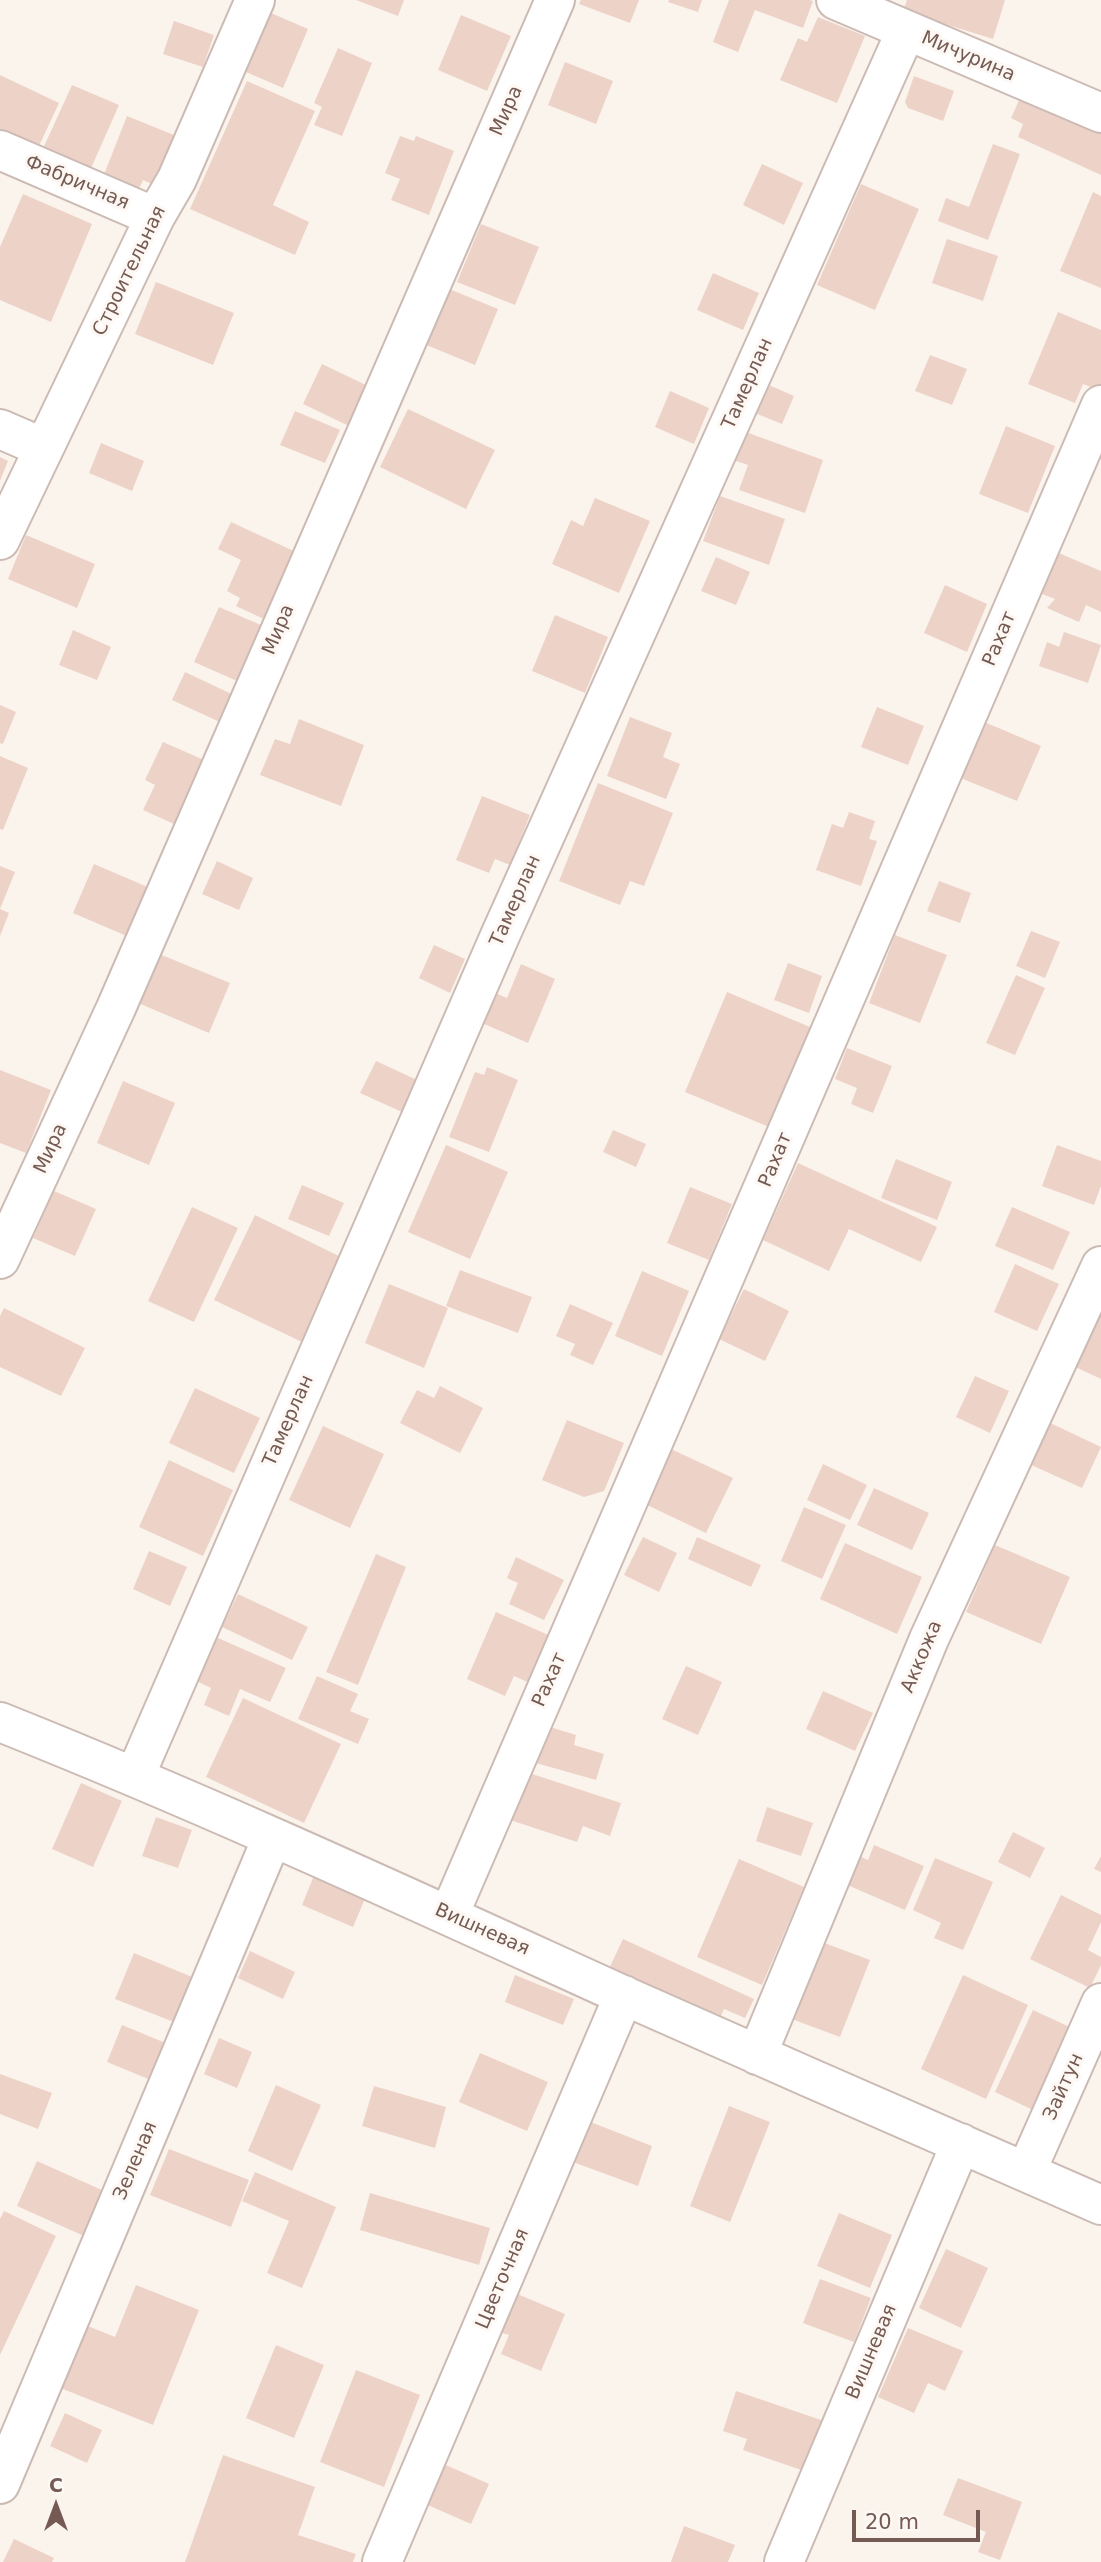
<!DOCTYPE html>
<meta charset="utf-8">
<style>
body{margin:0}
#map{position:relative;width:1101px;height:2562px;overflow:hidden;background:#fbf4ed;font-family:"DejaVu Sans",sans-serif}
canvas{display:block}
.north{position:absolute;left:21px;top:2471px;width:70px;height:70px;-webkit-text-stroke:5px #fdf8f4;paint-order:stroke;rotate:0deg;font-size:19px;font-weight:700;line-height:28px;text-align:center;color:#745a52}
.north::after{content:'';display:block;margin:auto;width:24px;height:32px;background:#745a52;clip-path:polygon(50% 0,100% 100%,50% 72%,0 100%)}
.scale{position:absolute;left:852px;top:2510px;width:128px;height:32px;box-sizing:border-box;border:4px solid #745a52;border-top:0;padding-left:9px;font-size:21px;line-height:24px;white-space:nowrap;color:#745a52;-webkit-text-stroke:5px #fdf8f4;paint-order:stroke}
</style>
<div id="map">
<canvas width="1101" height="2562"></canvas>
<div class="north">С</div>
<div class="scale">20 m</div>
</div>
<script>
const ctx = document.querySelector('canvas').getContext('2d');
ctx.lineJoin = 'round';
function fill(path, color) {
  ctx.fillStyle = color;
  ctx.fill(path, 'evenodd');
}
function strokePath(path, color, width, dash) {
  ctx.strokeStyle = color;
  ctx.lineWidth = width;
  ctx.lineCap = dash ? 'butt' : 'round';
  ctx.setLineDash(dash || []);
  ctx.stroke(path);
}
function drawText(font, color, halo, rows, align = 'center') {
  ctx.font = font + ' "DejaVu Sans",sans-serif';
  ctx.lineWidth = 6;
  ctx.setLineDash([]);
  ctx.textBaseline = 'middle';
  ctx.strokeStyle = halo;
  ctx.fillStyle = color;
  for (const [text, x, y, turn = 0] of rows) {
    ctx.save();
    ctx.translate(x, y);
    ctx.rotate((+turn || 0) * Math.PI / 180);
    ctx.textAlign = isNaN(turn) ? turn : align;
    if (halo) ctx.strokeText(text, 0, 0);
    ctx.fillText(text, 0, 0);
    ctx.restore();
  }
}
fill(new Path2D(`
 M356,0H404L398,16Z
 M581,0H639L630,23L579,4Z
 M669,0H702L698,12L668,2Z
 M729,0H810L813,1L803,28L755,10L738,52L713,42Z
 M907,0H1005L993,39L903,11Z
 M264,10L308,29L283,88L239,69Z
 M461,15L511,36L487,91L438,70Z
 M818,17L865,36L837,103L780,80L798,38L807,42Z
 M174,21L214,35L203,67L163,54Z
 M338,48L372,63L342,136L314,125L322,107L314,103Z
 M565,62L613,81L596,124L548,105Z
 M0,75L59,103L38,148L0,141Z
 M914,76L954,91L943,121L908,108L905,102Z
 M247,81L315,111L273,205L309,222L295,255L190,209Z
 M72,85L119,105L88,175L41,153Z
 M1021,96L1101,133V175L1018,137L1023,124L1011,118Z
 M127,116L174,135L154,185L143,180L138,191L103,177Z
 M400,136L414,141L416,136L454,151L429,215L391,200L400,179L385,173Z
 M993,144L1020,154L988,240L938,221L946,198L969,207Z
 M762,164L803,183L784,225L743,205Z
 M861,184L919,209L875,310L817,285Z
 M1093,192L1101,196V288L1060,271Z
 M23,194L92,224L51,322L0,300V247Z
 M481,224L539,247L515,305L457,282Z
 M947,239L998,256L983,301L932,283Z
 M713,273L759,293L743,330L697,310Z
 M156,282L234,313L213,365L135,334Z
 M442,286L498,309L475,365L419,342Z
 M1058,312L1101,330V388L1100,391L1083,384L1075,403L1028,384Z
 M930,355L967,369L952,405L915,391Z
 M322,364L370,387L351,427L303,404Z
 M762,382L794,396L782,424L750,411Z
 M670,391L709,408L694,444L655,427Z
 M408,409L495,450L466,509L380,467Z
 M295,411L340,430L325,463L280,445Z
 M1006,426L1055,446L1028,513L979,494Z
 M743,431L823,460L805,513L739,490L748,465L733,460Z
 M101,443L144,461L132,491L89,473Z
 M0,457L8,461L0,481Z
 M720,496L785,519L769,565L703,541Z
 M595,498L650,521L619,593L552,564L571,520L583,526Z
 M231,522L298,553L266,620L236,606L240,598L227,591L241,560L218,549Z
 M26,535L95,564L77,608L8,579Z
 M1054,551L1101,571V612L1086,605L1079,622L1047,608L1055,599L1037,592Z
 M716,557L750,572L736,605L701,591Z
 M945,585L987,604L967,652L924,633Z
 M219,607L261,625L237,681L194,662Z
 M555,615L608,637L585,693L532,671Z
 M73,630L111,647L97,680L59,665Z
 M1064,632L1101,645L1088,683L1039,666L1047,642L1059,647Z
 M185,672L238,697L224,724L172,700Z
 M0,705L16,712L3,744L0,743Z
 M877,707L924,726L908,765L861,747Z
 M630,717L672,733L663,757L680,764L666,799L607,776Z
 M299,719L364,745L341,806L260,775L275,739L290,744Z
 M982,721L1041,746L1017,801L958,777Z
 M163,742L204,760L174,824L143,810L155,785L145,780Z
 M0,756L28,768L3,830L0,829Z
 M598,783L673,813L644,886L630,881L620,905L559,881Z
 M482,796L530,815L510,865L495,859L489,873L456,860Z
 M849,812L875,821L869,839L877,841L861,886L816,870L832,824L843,828Z
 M217,861L253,878L239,910L202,894Z
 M94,864L150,888L129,937L73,913Z
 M0,866L15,872L0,909L9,913L0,936Z
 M939,881L971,893L960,923L927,911Z
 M1031,931L1060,942L1045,978L1016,966Z
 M895,935L947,955L920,1023L869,1003Z
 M434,945L465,959L450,993L419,978Z
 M152,951L230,983L209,1033L131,1000Z
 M788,963L822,976L809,1013L774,1000Z
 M521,964L555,979L528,1043L475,1020L488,990L507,998Z
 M1016,975L1045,988L1015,1055L986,1043Z
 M727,992L810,1027L769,1127L685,1092Z
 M847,1048L892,1066L873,1113L851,1104L857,1088L835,1079Z
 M376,1061L428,1085L413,1117L360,1093Z
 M487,1067L518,1080L489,1152L449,1137L475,1072L484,1075Z
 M0,1070L51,1090L26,1153L0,1143Z
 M123,1081L175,1103L149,1165L97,1143Z
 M613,1130L646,1144L636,1167L603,1152Z
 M446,1145L508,1172L470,1259L408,1232Z
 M1057,1145L1101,1161V1186L1094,1205L1042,1186Z
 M896,1159L952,1182L937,1220L881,1198Z
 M798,1163L937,1227L921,1262L849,1229L829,1271L763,1240Z
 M302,1185L344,1203L329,1236L288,1219Z
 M690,1187L732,1204L709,1260L667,1243Z
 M54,1191L96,1209L75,1256L33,1238Z
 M192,1207L238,1228L194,1322L148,1301Z
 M1012,1207L1070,1232L1053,1270L995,1246Z
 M255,1215L343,1258L302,1342L214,1300Z
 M1015,1264L1059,1284L1037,1331L994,1312Z
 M460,1270L532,1297L518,1333L446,1306Z
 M642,1271L689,1291L662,1356L615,1336Z
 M389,1284L448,1308L424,1368L365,1343Z
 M744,1289L789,1311L765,1361L719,1339Z
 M1101,1302V1379L1073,1366Z
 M570,1304L613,1323L593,1365L570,1355L575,1344L556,1336Z
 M4,1308L85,1348L61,1396L0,1367V1316Z
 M975,1376L1009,1391L990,1433L956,1417Z
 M440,1386L483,1408L460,1453L400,1423L417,1390L434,1398Z
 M195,1388L260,1418L234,1473L169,1443Z
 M567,1420L624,1443L604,1491L584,1497L542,1480Z
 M1046,1421L1101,1447L1082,1488L1027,1463Z
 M323,1426L384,1454L350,1528L289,1500Z
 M671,1449L733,1478L706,1533L645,1504Z
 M169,1460L233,1490L203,1556L139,1527Z
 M823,1464L867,1485L850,1520L807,1500Z
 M874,1488L929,1513L912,1550L857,1525Z
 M804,1507L846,1525L822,1579L781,1561Z
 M643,1537L677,1553L659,1592L624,1575Z
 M697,1537L761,1565L751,1587L688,1559Z
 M845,1543L922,1577L897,1634L820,1599Z
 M995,1545L1070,1577L1041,1644L966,1612Z
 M149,1551L187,1567L170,1606L133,1589Z
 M376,1554L406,1567L358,1685L326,1672Z
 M516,1557L564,1580L544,1620L509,1604L518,1583L507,1578Z
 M238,1594L308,1627L292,1660L222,1627Z
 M496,1612L553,1637L532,1684L514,1676L505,1696L467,1679Z
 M209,1634L286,1668L270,1702L240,1689L229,1716L204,1705L211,1688L190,1678Z
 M686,1666L722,1682L698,1735L662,1719Z
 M317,1676L358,1694L350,1711L369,1719L358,1744L298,1719Z
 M823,1691L873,1713L855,1751L806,1729Z
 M243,1698L341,1744L304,1823L206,1777Z
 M540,1724L576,1735L574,1745L604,1754L596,1780L529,1761Z
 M526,1772L621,1803L610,1836L583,1826L577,1842L510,1820Z
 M81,1783L122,1801L93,1867L52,1849Z
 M767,1807L813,1823L801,1856L756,1841Z
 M156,1817L192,1830L178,1868L142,1856Z
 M1013,1832L1045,1848L1030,1878L998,1862Z
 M874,1845L924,1866L905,1910L845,1884L857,1855L868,1860Z
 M1101,1856V1872L1094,1869Z
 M935,1858L993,1882L963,1950L934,1938L941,1923L913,1910Z
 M739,1859L804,1887L762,1985L697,1957Z
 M315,1873L367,1894L353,1927L302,1905Z
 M1061,1895L1101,1915V1922L1088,1950L1101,1957V1965L1090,1988L1030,1959Z
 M623,1939L754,1999L745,2018L724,2009L718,2023L607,1973Z
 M819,1941L870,1960L840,2037L789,2018Z
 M250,1951L295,1972L283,1999L238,1978Z
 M134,1953L197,1979L179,2024L115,1999Z
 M515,1975L574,1999L563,2025L505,2002Z
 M963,1975L1028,2005L986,2099L921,2069Z
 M1033,2010L1072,2028L1033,2110L995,2092Z
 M122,2025L168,2044L153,2081L107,2062Z
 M219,2038L252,2052L237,2088L204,2074Z
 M480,2053L548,2082L527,2131L459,2102Z
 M0,2074L52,2093L38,2129L0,2114Z
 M276,2085L321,2105L292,2171L248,2151Z
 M374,2086L446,2107L435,2148L362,2126Z
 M729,2106L770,2122L730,2222L690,2206Z
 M588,2121L652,2146L638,2186L573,2162Z
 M169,2149L249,2180L231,2227L150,2195Z
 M37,2161L104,2191L84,2236L17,2206Z
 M255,2172L336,2207L302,2288L267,2273L289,2221L242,2201Z
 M370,2193L490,2228L479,2265L360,2230Z
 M4,2211L56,2236L0,2355V2219Z
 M839,2213L892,2235L870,2288L817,2266Z
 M946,2249L988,2268L961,2328L919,2308Z
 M820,2279L871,2298L854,2342L803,2323Z
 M136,2285L199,2310L153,2425L58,2387L83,2324L115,2337Z
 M515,2293L565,2314L541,2371L501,2354L509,2335L499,2332Z
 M908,2328L963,2351L945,2391L928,2383L914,2413L878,2397Z
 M276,2345L324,2365L294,2438L246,2418Z
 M356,2370L420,2395L384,2487L320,2462Z
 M736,2391L824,2421L807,2472L743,2450L747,2439L723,2431Z
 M65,2413L102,2430L87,2463L50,2446Z
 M223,2455L315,2487L298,2535L356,2554L353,2562H185Z
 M439,2462L489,2484L471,2524L421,2502Z
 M958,2478L1022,2502L1000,2560L978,2552L986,2532L943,2515Z
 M684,2526L735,2545L728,2562H671Z
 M14,2539L54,2558L52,2562H3Z`), '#edd2c8');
const minor = new Path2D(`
 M836,0L1101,113
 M0,150L155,217
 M0,429L44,448
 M0,540L155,217L177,179L255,0
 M0,1259L116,1008L555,0
 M0,1722C211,1806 418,1902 625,1996C783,2067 943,2135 1101,2205
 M135,1776L499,938L906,31
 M449,1915L1101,405
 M757,2055L929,1639L1101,1266
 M1026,2172L1101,2003
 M0,2484L272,1838
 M382,2562L624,1995
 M784,2562L961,2143`);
strokePath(minor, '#ccbbb4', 42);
strokePath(minor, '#fff', 38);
drawText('19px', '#745a52', '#fdf8f4', [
 ["Мичурина",968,57,23],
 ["Мира",507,111,-66],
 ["Фабричная",77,183,23],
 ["Строительная",130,271,-64],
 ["Тамерлан",748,384,-66],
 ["Мира",279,630,-67],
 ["Рахат",1000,639,-67],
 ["Тамерлан",516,901,-66],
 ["Мира",51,1149,-65],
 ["Рахат",776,1160,-67],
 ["Тамерлан",289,1421,-66],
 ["Аккожа",922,1657,-67],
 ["Рахат",550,1680,-66],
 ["Вишневая",482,1930,24],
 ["Зайтун",1064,2087,-66],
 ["Зеленая",136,2161,-67],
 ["Цветочная",503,2279,-67],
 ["Вишневая",872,2352,-67]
]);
</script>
